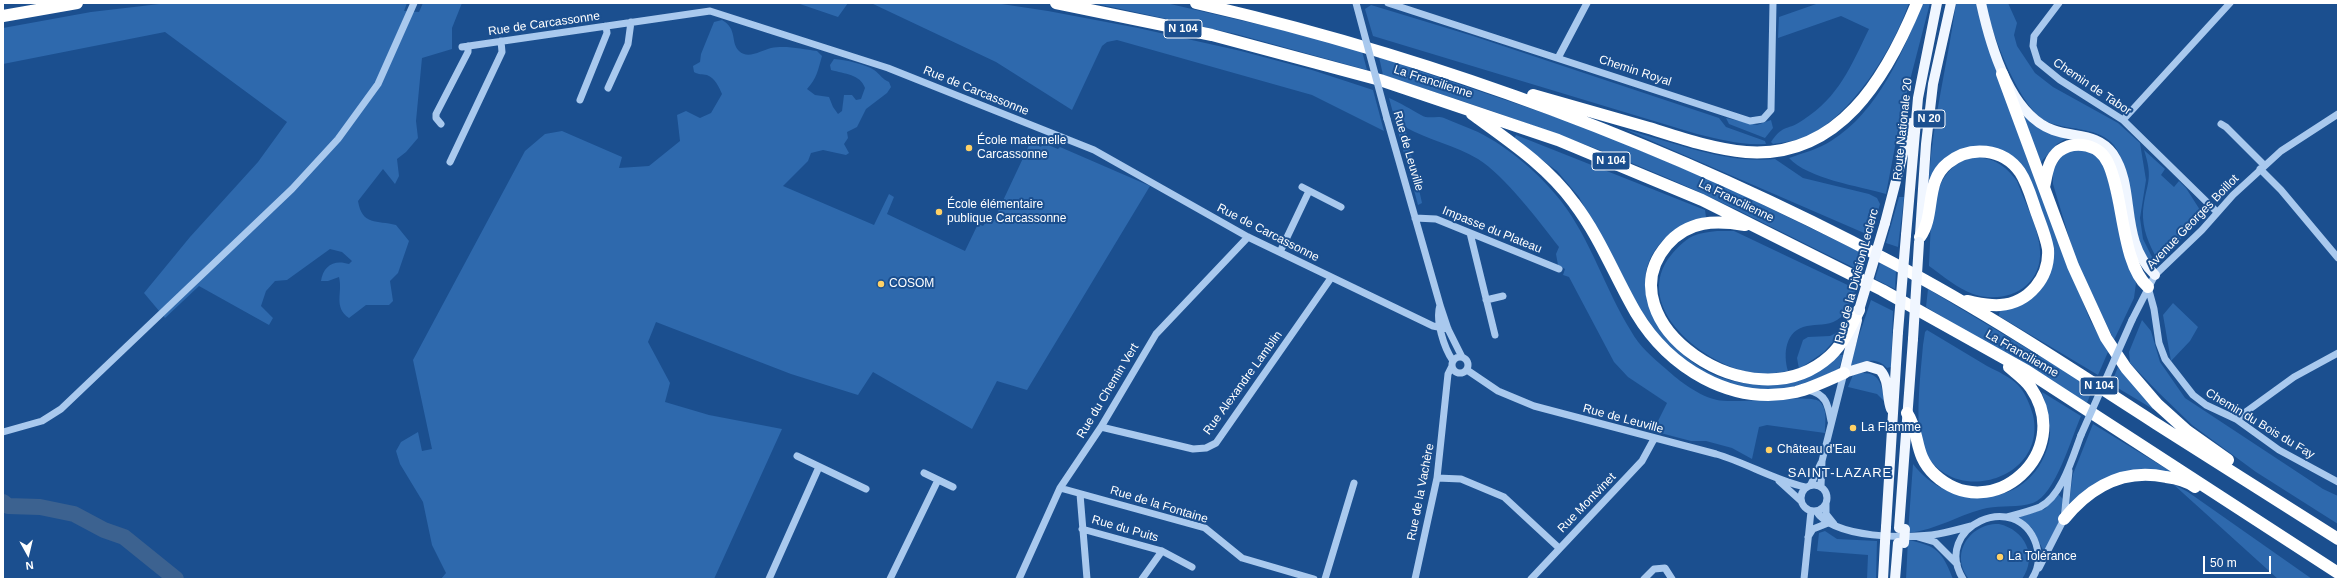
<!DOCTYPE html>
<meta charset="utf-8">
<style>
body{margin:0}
#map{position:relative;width:2341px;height:582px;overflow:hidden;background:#1b4f8f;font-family:Arial,sans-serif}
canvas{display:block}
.frame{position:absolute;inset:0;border:4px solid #fff;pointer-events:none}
.north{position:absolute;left:8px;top:534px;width:40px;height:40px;-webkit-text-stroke:3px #1b4f8f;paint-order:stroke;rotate:172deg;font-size:11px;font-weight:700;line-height:16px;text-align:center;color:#fff}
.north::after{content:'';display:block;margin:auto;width:14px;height:18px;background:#fff;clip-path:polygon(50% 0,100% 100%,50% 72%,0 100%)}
.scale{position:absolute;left:2203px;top:556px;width:68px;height:18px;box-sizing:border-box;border:2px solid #fff;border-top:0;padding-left:5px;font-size:12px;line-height:14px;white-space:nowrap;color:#fff;-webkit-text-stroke:3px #1b4f8f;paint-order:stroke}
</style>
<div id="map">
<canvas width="2341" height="582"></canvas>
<div class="frame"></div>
<div class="north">N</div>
<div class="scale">50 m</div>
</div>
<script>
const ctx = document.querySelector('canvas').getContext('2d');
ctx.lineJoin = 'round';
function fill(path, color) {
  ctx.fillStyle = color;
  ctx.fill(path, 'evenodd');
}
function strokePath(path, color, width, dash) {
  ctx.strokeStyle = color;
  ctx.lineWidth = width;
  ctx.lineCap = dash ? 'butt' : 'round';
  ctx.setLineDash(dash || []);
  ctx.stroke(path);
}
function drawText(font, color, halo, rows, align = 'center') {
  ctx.font = font + ' Arial,sans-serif';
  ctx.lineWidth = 4;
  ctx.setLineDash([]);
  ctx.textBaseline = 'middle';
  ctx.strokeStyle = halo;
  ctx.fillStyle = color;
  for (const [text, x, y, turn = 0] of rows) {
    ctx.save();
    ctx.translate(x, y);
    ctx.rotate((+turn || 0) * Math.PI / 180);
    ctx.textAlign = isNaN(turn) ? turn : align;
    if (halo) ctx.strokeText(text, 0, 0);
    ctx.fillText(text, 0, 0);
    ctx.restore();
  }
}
fill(new Path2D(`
 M168,3H407L404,11L419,12L423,3H462L452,28V49L422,58L416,121L418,138L406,152L397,159L399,176L395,184L383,169L358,201C362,226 377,220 396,225L409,241L398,273L390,281L393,301L389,305H366L349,318C333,307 343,293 339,277L328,281H321C323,266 334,259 349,264L352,261L342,252L330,249L287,280L275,281L266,291L261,306L273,318L269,325L199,286L165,318L144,293L190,237L258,162L287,122L165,32L3,64V28L91,12Z
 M797,3H848L838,17Z
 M871,3H995L1048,11L1138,28L1241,51L1312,70L1373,90L1384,131L1312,95L1117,40L1107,42L1102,46L1072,110L996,62Z
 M1093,3H1166L1291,32L1362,51L1367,70L1236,34Z
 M1819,3H1909C1893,49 1852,116 1806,137C1795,141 1785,142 1773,144L1771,142C1784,123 1788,131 1803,120C1839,97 1851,66 1869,29L1841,16L1778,38L1779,17Z
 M1923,3H1930L1901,115L1886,194C1859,186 1808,179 1789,158C1803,153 1819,149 1831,141C1879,111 1902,53 1923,3Z
 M1956,3H1977L2064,255L2090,320L2108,352L2098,375L1999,316L2000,310L2015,305L2050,265L2025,175L1983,147L1929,178C1933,118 1948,62 1956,3Z
 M1985,3H2008L2017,23L2014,35L2017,46L2035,73L2053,87L2118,123L2140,143L2146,180L2140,218L2143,239L2153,259L2150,261L2143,252L2138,241C2133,216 2130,160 2111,142C2095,127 2067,130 2048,122C2020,111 1991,31 1985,3Z
 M1371,5L1473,36L1719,118L1726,127L1765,141L1766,144C1743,146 1719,139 1697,134L1373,36L1365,9Z
 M722,20C738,29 730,42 739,51C748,60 762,50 771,48C785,45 803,49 817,51L822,56C818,70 817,78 807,89L815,95L829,97L833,107L838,114L842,111L844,95H852L856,100L861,99L865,88C860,74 845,74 831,70L830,65L834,59C846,60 865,64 874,70C880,74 882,79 889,82L891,87L887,93L866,109L857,127L847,132L848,138L844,144L849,153L846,155L823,150L811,153L808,161L783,186L874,225L889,194L894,197L887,214L965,251L978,224L983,226L986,222L992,224L1032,139L1039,141L1037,145L1041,147L1043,143L1058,149L1060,147L1150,186L1027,390L997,381L972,429L873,372L858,395L791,374L656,322L648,342L670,383L665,402L709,415L782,429L714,579H441L446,573L432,545L423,502L400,464L396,451L401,442L418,432L422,451L432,449L413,360L525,151L545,134L562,131L622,157L619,168L649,166L680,141L677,115L686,111L700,118L711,113L722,94C719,87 715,78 707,75C702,74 699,75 694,72L693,66L700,62L701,54L714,22Z
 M1379,57L1582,126L1720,184L1866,255L1861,271C1796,240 1731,205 1665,177C1573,137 1478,106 1383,75Z
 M1389,98C1401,103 1410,109 1421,115C1429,120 1437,115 1444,118C1455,123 1467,127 1478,132C1508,147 1540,174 1561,201C1591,240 1605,289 1631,331C1639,346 1653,358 1666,369C1679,381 1699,396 1717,400C1737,404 1809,394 1819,401C1828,409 1825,422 1825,433L1767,425L1759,427L1752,459L1732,448L1706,441H1691L1653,431L1667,403L1628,377L1614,362L1569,277L1563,275L1565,269L1558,265L1556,254L1559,247C1539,221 1505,176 1478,159C1455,145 1428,140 1405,127L1422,203L1418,205Z
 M2023,115C2037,129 2049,134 2067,138L2057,144L2040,163Z
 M1726,118L1757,125L1771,120L1773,128L1765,138L1729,124Z
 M1624,129C1673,142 1724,164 1775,159L1803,178L1869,194L1877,198L1880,204L1871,236Z
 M1516,135L1705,210L1706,217C1686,222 1672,229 1658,246C1621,293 1671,357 1717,376C1758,392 1808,387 1839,355H1843L1839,369L1805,384L1777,390L1732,387L1702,374L1665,344L1640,309L1579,197L1557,171L1514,139Z
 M2073,150H2091L2105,165L2114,206L2136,283L2134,298L2114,340L2076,261L2053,184V170L2062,155Z
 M2144,150L2165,169L2161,175L2174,187L2179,181L2186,188L2200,210L2199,219L2163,258L2157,259C2149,244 2142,229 2143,211C2146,182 2154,181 2144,150Z
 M1974,157C1994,158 2005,165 2017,181C2025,203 2039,228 2040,251C2042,288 2005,305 1973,294C1957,288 1943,276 1929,266C1932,229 1926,168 1974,157Z
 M1899,197H1904L1898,247L1886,243Z
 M1717,231H1734L1856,289C1852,302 1849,312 1837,320C1827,326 1817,324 1807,326C1785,330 1783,354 1788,371C1780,372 1770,374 1761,374C1712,371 1632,312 1668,259C1674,251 1684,240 1693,236C1700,233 1709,232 1717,231Z
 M1880,263L1896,271L1895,289L1875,279Z
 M1928,289L2093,388L2087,403L1926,307Z
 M1871,300L1893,311L1891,367L1887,368C1876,355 1862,362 1848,368Z
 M2173,303L2198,327L2190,341L2171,361L2163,315Z
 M2142,320L2151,331L2160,362L2185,398L2323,489L2338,496V524L2256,472L2192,425L2158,392L2130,363L2129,352Z
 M1844,329L1824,352L1799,369L1797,358L1803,340L1808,337L1830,336Z
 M1927,330C1947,342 1967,354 1987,366C1997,371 2010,377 2018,385C2025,392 2030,405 2033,415C2048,481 1948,509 1923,447C1914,425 1921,370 1923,345L1925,332Z
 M2118,367L2154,407L2153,409L2111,384Z
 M1861,373C1880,372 1882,385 1884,401L1877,394L1848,387L1853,375Z
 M2042,392L2081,416C2072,436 2055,496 2033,503C2018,508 2002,505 1987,508C1960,514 1937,530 1908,533L1913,464C1951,514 2033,509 2049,442C2053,424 2046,410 2042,392Z
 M2093,424L2170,471L2169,473L2143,471L2069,503L2073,474Z
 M2173,484L2188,492L2312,579H2278Z
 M2057,493L2063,499L2059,521L2046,550H2043L2032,528L2019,517L2045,509Z
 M1999,524C2025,530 2038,556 2022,579H1969C1949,554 1970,523 1999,524Z
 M1825,531L1837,539L1877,541L1876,579H1867L1868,555L1817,551L1819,533Z
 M1908,540C1937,546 1942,551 1953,579H1906Z`), '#2e69ad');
strokePath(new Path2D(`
 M3,502L8,506L40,507L74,514L104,530L124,537L176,579`), '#3c6290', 16);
strokePath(new Path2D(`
 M1388,3L1750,121L1763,119L1771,110L1773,3
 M2059,3L2034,36L2033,46L2038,62L2060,80L2123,120L2217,212
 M462,47L710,11L888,68L1094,150L1248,237L1433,326L1448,329
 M1558,58L1587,3
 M608,88L628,44L631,22
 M580,100L607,33L606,26
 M1387,119L1440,305L1448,329L1462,357
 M2123,120L2230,3
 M441,124L436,118V114L468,52V46
 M2221,124L2226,127L2264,165
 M450,162L502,52L501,41
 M2260,169L2281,190L2338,258
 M1302,187L1341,207
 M1415,218L1436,219L1559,269
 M1470,233L1495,335
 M1280,252L1309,191
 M2148,287L2154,309L2159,343L2165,359L2193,395L2206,405L2236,419L2279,450L2338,482
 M1486,300L1503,296
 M1440,305C1435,320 1444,348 1453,361
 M2132,320L2155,275L2202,230L2233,195L2281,151L2338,114
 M1452 365a8 8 0 1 1 16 0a8 8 0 1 1-16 0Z
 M1467,370L1498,391L1534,406L1716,454C1747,463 1774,480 1805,487
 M1808,390C1826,394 1828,404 1831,421
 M2236,419L2294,377L2338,353
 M1101,427L1193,449L1206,448L1216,443L1331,278
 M3,432L42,421L61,409L292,189L338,139L378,84L414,3
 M797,456L866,489
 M924,473L953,487
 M1437,478L1461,479L1504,497L1559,548
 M1779,481L1801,501
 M1811,484L1821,463
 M1801 498a13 13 0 1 1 26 0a13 13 0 1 1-26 0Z
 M1821,486L1822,461L1844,373
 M1060,488L1205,528L1242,558L1314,579
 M1080,494L1087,579
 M1826,504V514L1834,524
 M1816,511C1834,539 1908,539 1938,534C1949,532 1960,529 1971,526
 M2007,517C2018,514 2030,511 2040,507C2062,496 2073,456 2081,435
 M1082,529L1162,551L1192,567
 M1808,537L1813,529L1828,523
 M1918,537L1935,542L1957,564
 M2039,568L2064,519L2069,471
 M769,579L819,467
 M890,579L938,480
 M1019,579L1060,488L1101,427L1156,334L1248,237
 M1142,579L1162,551
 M1325,579L1354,483
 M1415,579L1437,478L1448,374L1452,366
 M1531,579L1642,461L1654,439
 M1644,579L1654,569L1665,568L1672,579
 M1804,579L1811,511
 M1963,579C1931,527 2017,488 2036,544C2040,556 2039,568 2032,579`), '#a9c9ee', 7);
strokePath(new Path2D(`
 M1981,3C1990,44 2009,114 2053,130C2075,138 2098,133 2113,154C2137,190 2118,239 2155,275
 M1885,223L1911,123
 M1920,234L1926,144L1933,84L1951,3
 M1906,235L1918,98L1937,3
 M1844,373L1867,366L1880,370C1890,381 1886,396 1891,409
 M1844,373L1857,320
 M1886,527L1898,332
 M1899,528L1913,339
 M1883,579L1885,542
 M1895,579L1898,543`), '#f0f6ff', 10);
strokePath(new Path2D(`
 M1056,3L1212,35L1380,80L1558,140L1702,200L1882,290L2027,371L2338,573
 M1196,3C1440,59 1672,146 1893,263C1984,311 2069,367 2155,423C2216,462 2277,500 2338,539
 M3,16L77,3
 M2002,74L2073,266L2106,338L2126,368L2157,404L2187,431L2228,460
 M1533,95C1572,106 1611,117 1649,128C1681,138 1713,149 1746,152C1839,159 1886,78 1917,3
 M1472,114C1509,141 1547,166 1574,203C1600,237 1615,277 1636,313C1669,368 1731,406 1796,392C1812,388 1828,380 1844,373
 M2044,187C2047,174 2048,160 2059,151C2076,139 2100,145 2108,163C2124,196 2121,263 2148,287
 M1745,225C1716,220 1688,220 1667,245C1602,321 1752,427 1830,356C1844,343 1851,326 1859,310
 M1920,237C1936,215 1924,182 1948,163C1970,145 2003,148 2020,172C2028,184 2032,200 2037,214C2041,225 2046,237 2048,249C2050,277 2029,303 2000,305C1989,306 1978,303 1967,301
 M1907,413C1921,434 1913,455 1935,475C1992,527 2075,452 2031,388C2026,380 2017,374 2009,367
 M2064,519C2090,487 2123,468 2166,477C2175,478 2187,481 2195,487`), '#fff', 12);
strokePath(new Path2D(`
 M1356,3L1387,119
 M2081,435L2132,320`), '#a9c9ee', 7);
strokePath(new Path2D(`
 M1859,310L1885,223
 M1898,332L1906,235
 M1913,339L1919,242
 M1885,542L1886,527
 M1904,543L1905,529`), '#f0f6ff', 10);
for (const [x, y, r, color] of [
 [969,148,4,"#ffd166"],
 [939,212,4,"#ffd166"],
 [881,284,4,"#ffd166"],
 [1853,428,4,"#ffd166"],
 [1769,450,4,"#ffd166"],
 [2000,557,4,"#ffd166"]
]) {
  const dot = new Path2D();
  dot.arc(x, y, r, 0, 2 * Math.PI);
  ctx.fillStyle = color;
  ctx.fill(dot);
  strokePath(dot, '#1b4f8f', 1.5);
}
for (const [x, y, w] of [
 [1183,29,38],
 [1929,119,32],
 [1611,161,38],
 [2099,386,38]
]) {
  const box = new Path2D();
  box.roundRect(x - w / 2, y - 9, w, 18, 3);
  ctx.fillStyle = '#1b4f8f';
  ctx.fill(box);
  strokePath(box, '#fff', 1);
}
drawText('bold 11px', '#fff', null, [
 ["N 104",1183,29],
 ["N 20",1929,119],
 ["N 104",1611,161],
 ["N 104",2099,386]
]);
drawText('12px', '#fff', '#1b4f8f', [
 ["Rue de Carcassonne",544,24,-8],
 ["Chemin Royal",1635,71,18],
 ["La Francilienne",1433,82,18],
 ["Chemin de Tabor",2092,87,34],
 ["Rue de Carcassonne",976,91,22],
 ["Route Nationale 20",1903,129,-84],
 ["Rue de Leuville",1408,151,74],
 ["La Francilienne",1736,201,26],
 ["Avenue Georges Boillot",2193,222,-46],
 ["Impasse du Plateau",1492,230,22],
 ["Rue de Carcassonne",1268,233,27],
 ["Rue de la Division Leclerc",1857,276,-75],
 ["La Francilienne",2022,354,30],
 ["Rue Alexandre Lamblin",1243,383,-54],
 ["Rue du Chemin Vert",1108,391,-59],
 ["Rue de Leuville",1623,419,15],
 ["Chemin du Bois du Fay",2260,424,31],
 ["Rue de la Vachère",1421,492,-79],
 ["Rue Montvinet",1587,503,-46],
 ["Rue de la Fontaine",1159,505,17],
 ["Rue du Puits",1125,529,16]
]);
drawText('12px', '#fff', '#1b4f8f', [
 ["École maternelle",977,141],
 ["Carcassonne",977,155],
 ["École élémentaire",947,205],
 ["publique Carcassonne",947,219],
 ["COSOM",889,284],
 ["La Flamme",1861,428],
 ["Château d'Eau",1777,450],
 ["La Tolérance",2008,557]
], 'left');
ctx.letterSpacing = '1px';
drawText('13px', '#fff', '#1b4f8f', [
 ["SAINT-LAZARE",1840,473]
]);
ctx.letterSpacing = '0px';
</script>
